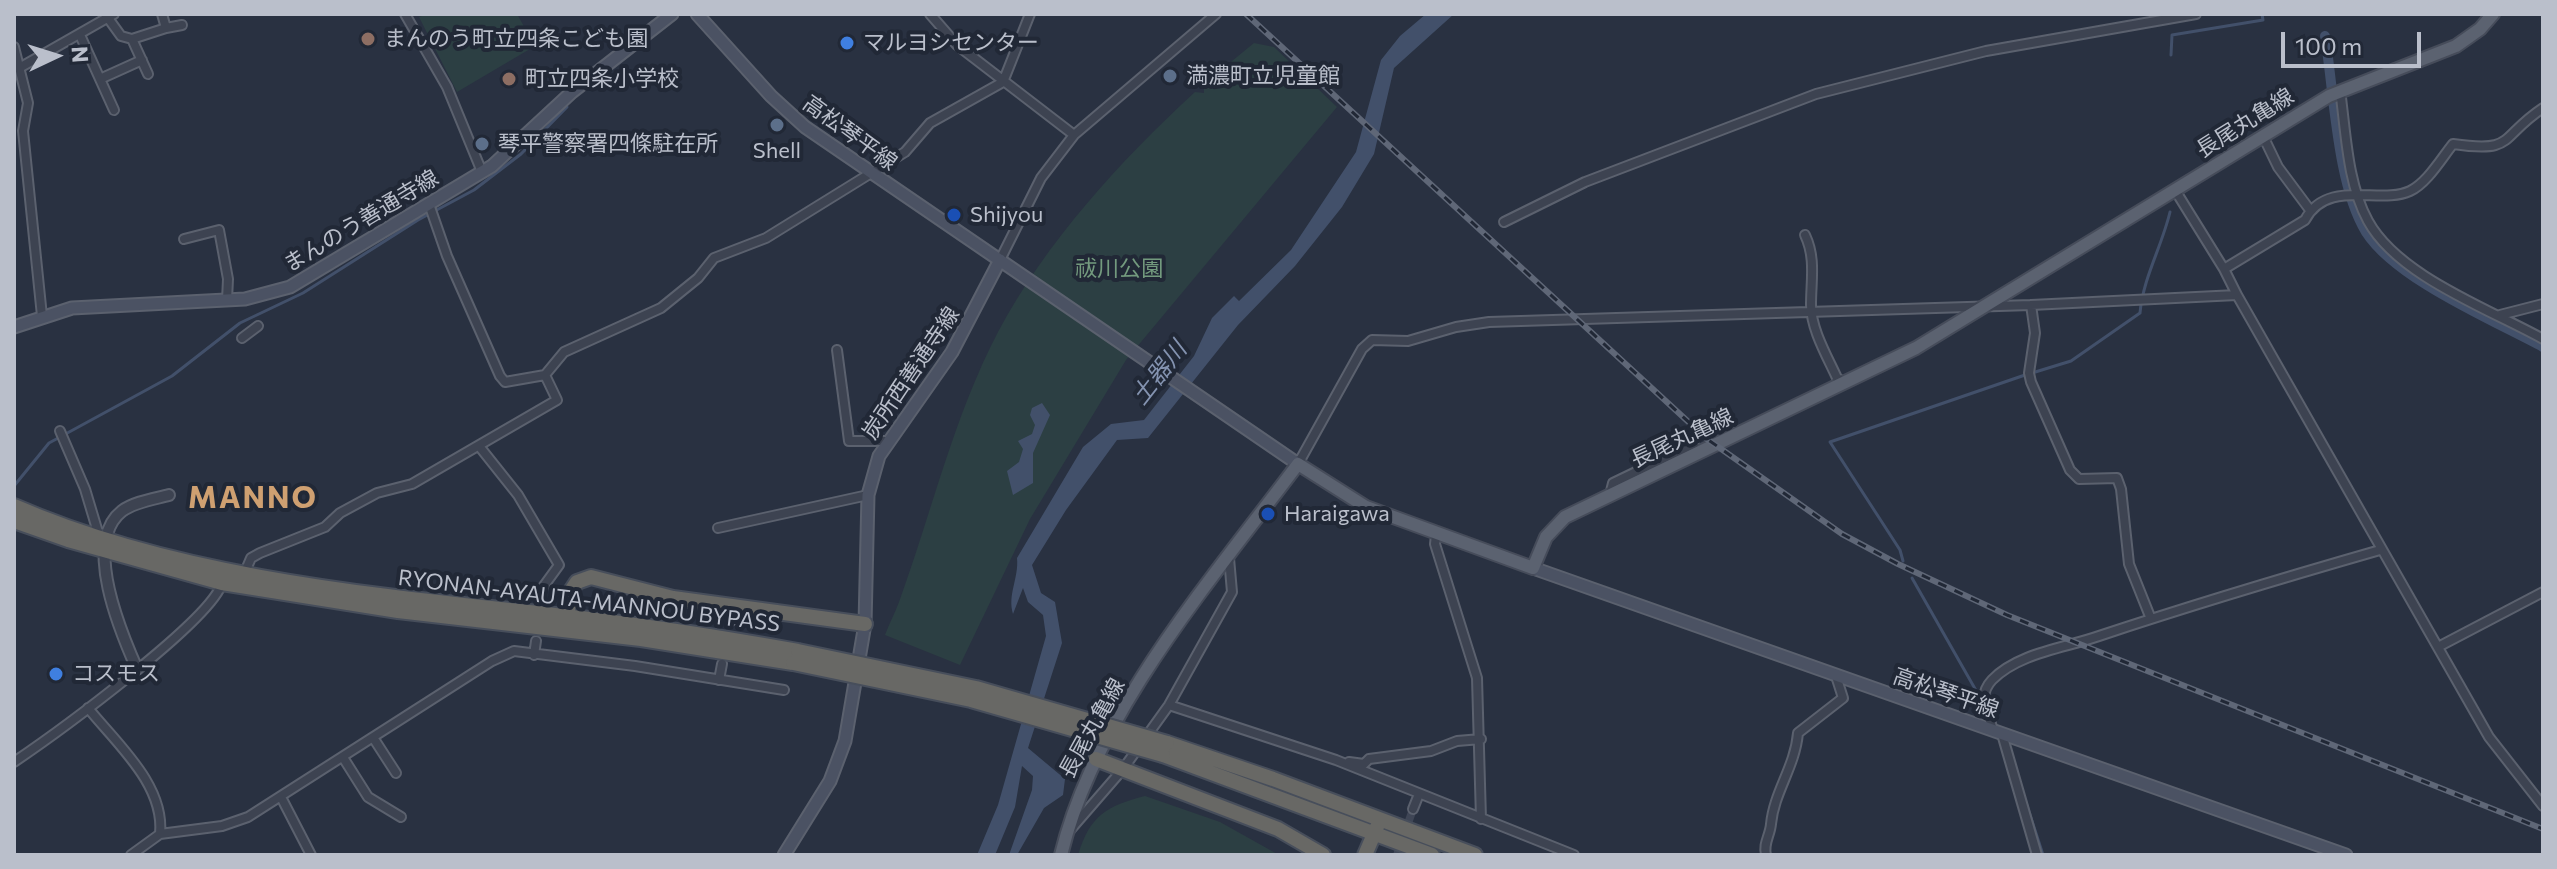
<!DOCTYPE html>
<meta charset="utf-8">
<style>
body{margin:0}
#map{position:relative;width:2557px;height:869px;overflow:hidden;background:#293141;font-family:Commissioner,sans-serif}
canvas{display:block}
.frame{position:absolute;inset:0;border:16px solid #babfcb;pointer-events:none}
.north{position:absolute;left:16px;top:16px;width:80px;height:80px;-webkit-text-stroke:6px #212836;paint-order:stroke;rotate:86deg;font-size:22px;font-weight:700;line-height:32px;text-align:center;color:#babfcb}
.north::after{content:'';display:block;margin:auto;width:28px;height:36px;background:#babfcb;clip-path:polygon(50% 0,100% 100%,50% 72%,0 100%)}
.scale{position:absolute;left:2281px;top:32px;width:140px;height:36px;box-sizing:border-box;border:4px solid #babfcb;border-top:0;padding-left:10px;font-size:24px;line-height:28px;white-space:nowrap;color:#babfcb;-webkit-text-stroke:6px #212836;paint-order:stroke}
</style>
<div id="map">
<canvas width="2557" height="869"></canvas>
<div class="frame"></div>
<div class="north">N</div>
<div class="scale">100 m</div>
</div>
<script>
const ctx = document.querySelector('canvas').getContext('2d');
ctx.lineJoin = 'round';
function fill(path, color) {
  ctx.fillStyle = color;
  ctx.fill(path, 'evenodd');
}
function strokePath(path, color, width, dash) {
  ctx.strokeStyle = color;
  ctx.lineWidth = width;
  ctx.lineCap = dash ? 'butt' : 'round';
  ctx.setLineDash(dash || []);
  ctx.stroke(path);
}
function drawText(font, color, halo, rows, align = 'center') {
  ctx.font = font + ' Commissioner,"Noto Sans JP",sans-serif';
  ctx.lineWidth = 8;
  ctx.setLineDash([]);
  ctx.textBaseline = 'middle';
  ctx.strokeStyle = halo;
  ctx.fillStyle = color;
  for (const [text, x, y, turn = 0] of rows) {
    ctx.save();
    ctx.translate(x, y);
    ctx.rotate((+turn || 0) * Math.PI / 180);
    ctx.textAlign = isNaN(turn) ? turn : align;
    if (halo) ctx.strokeText(text, 0, 0);
    ctx.fillText(text, 0, 0);
    ctx.restore();
  }
}
fill(new Path2D(`
 M427,14H517L535,46L457,92L419,17Z
 M1254,43L1274,47L1337,107L1126,360L1030,519L960,665L885,635C889,624 895,613 899,602C932,512 953,418 998,332C1046,242 1120,161 1195,92L1204,93V84Z
 M1145,796L1220,822L1279,855H1078C1090,815 1107,806 1145,796Z`), '#2c3f43');
fill(new Path2D(`
 M1426,14H1454L1394,68L1374,154L1342,207L1295,266L1238,325L1148,438L1117,440L1066,510L1032,565L1041,593L1055,602L1062,643L1028,748L1065,779L1063,795L1044,808L1017,855H1009L1032,790L1033,776L1022,766L1015,807L995,855H977L998,805L1046,636L1043,615L1028,602L1023,588L1013,614C1007,595 1019,578 1017,558L1083,447L1111,424L1144,420L1194,356L1212,318L1234,296L1239,301L1291,250L1356,152L1381,60L1400,36Z
 M1042,403L1050,415L1033,453V483L1013,495L1007,471L1019,462L1023,449L1018,441L1032,434L1035,425L1030,415L1032,408Z`), '#42506a');
strokePath(new Path2D(`
 M2171,55L2172,35L2263,20L2262,14
 M14,365V367
 M2032,373L2071,361L2140,313C2143,278 2162,246 2170,212
 M14,486L49,443L172,376L240,323L303,293L418,220L474,190L521,154L567,107
 M1903,561L1900,550L1830,442L2025,375
 M1912,578L1978,694
 M2022,790L2043,855`), '#42506a', 3);
strokePath(new Path2D(`
 M2325,36C2334,92 2337,185 2366,232C2396,279 2493,320 2543,347`), '#42506a', 10);
strokePath(new Path2D(`
 M1397,855L1413,809`), '#3f4656', 8, [8, 4]);
const minor = new Path2D(`
 M162,14L166,28L182,25
 M405,14L447,87L482,172
 M930,14L957,45L1074,135
 M108,18L121,36L132,39L148,74
 M80,35L114,110
 M132,39L166,28
 M14,47L28,103L23,131L42,316
 M21,67L114,14
 M100,79L142,60
 M2340,90C2346,132 2347,183 2368,221C2398,276 2489,309 2543,339
 M2263,136L2278,167L2310,210
 M2175,190L2224,269
 M429,204L447,256L500,376L505,382L545,375L564,352L661,308L698,278L714,258L766,238L905,152L930,123L1003,82L1030,14
 M1504,222L1585,182L1816,94L1986,51L2196,14
 M1805,235C1816,258 1811,280 1811,305C1811,329 1827,356 1837,378L1844,383
 M184,239L219,230L228,279L227,300
 M1000,260L1041,178L1074,135L1216,14
 M2237,295L2224,269L2305,220C2327,178 2380,205 2410,191C2427,183 2441,159 2453,144C2516,153 2498,138 2543,108
 M2031,305L2035,333L2029,373L2031,382L2070,470L2079,479L2117,478L2121,489L2129,564L2151,619
 M2500,315L2543,304
 M242,338L258,326
 M837,350L849,441H888
 M60,431L85,489L100,539
 M479,446L518,495L559,565L543,587L540,600
 M1298,464L1362,349L1372,340L1408,341L1456,327L1489,322L2031,305L2237,295L2489,737L2543,806
 M1610,495L1613,483L1694,444
 M718,528L868,495
 M1436,535L1435,544L1477,678L1481,819
 M245,572L251,558L260,553L325,527L340,513L377,493L412,484L557,400L545,375
 M731,621L734,607
 M2438,647L2543,592
 M534,655L536,641
 M719,680L722,664
 M1169,705L1336,760L1574,855
 M88,708C117,744 165,785 160,834L131,855
 M1993,731C1989,712 1976,697 1992,680C2018,653 2065,648 2099,636C2192,605 2286,577 2380,550
 M2002,734L2037,855
 M374,739L396,773
 M344,759L368,797L401,817
 M14,762C54,735 211,621 222,583
 M1349,762L1364,764L1369,759L1431,751L1457,741L1481,739
 M281,797L311,855
 M1413,809L1419,794
 M1071,829L1123,769L1169,705L1232,592L1229,558
 M160,834L222,826L248,817L492,661L514,651L635,666L784,690
 M1766,855C1763,843 1770,836 1771,824C1774,792 1795,767 1798,733L1843,698L1836,676`);
const tertiary = new Path2D(`
 M137,669C121,633 82,542 122,511C134,502 154,499 169,495`);
const secondary = new Path2D(`
 M697,14L771,96L805,127L1298,464
 M14,327L72,308L245,299L290,287L492,166L572,92L672,14
 M1533,568L2346,855
 M784,855L830,781L845,741L865,624L868,495L879,456L952,352L1000,260`);
const primary = new Path2D(`
 M1061,855C1095,714 1211,580 1298,464L1366,507L1533,568L1546,537L1565,517L1916,348L2329,96L2456,46L2480,29L2493,14`);
const trunk = new Path2D(`
 M14,506C176,577 372,595 546,614C630,623 714,636 798,651
 M14,521L68,540L222,583L398,611L641,639L793,663
 M566,623L571,591L577,582L591,577L673,598L865,624
 M1167,743L1273,779L1475,855
 M1163,755L1432,855
 M1096,759L1278,829L1323,855
 M1365,855L1377,827`);
strokePath(minor, '#5b616e', 12);
strokePath(tertiary, '#5b616e', 14);
strokePath(secondary, '#5b616e', 15);
strokePath(primary, '#464c5a', 16);
strokePath(trunk, '#474e5b', 18);
strokePath(minor, '#3d4351', 8);
strokePath(tertiary, '#3d4351', 10);
strokePath(secondary, '#4b5263', 11);
strokePath(primary, '#5b6270', 12);
strokePath(trunk, '#686865', 14);
const rail = new Path2D(`
 M1246,14L1707,439L1842,534L1898,564L2007,615L2543,829`);
strokePath(rail, '#5f6777', 6);
strokePath(rail, '#212836', 3, [9]);
const trunkBridge = new Path2D(`
 M798,651L976,688L1167,743
 M793,663L971,700L1163,755`);
strokePath(trunkBridge, '#474e5b', 18, []);
strokePath(trunkBridge, '#686865', 14);
for (const [x, y, r, color] of [
 [368,39,8,"#8d6e63"],
 [847,43,8,"#3f7fe0"],
 [1170,76,8,"#5c6f8a"],
 [509,79,8,"#8d6e63"],
 [777,125,8,"#5c6f8a"],
 [482,144,8,"#5c6f8a"],
 [954,215,8,"#1a4fb4"],
 [1268,514,8,"#1a4fb4"],
 [56,674,8,"#3f7fe0"]
]) {
  const dot = new Path2D();
  dot.arc(x, y, r, 0, 2 * Math.PI);
  ctx.fillStyle = color;
  ctx.fill(dot);
  strokePath(dot, '#212836', 3);
}
drawText('22px', '#babfcb', '#212836', [
 ["まんのう町立四条こども園",384,39],
 ["マルヨシセンター",863,43],
 ["満濃町立児童館",1186,76],
 ["町立四条小学校",525,79],
 ["琴平警察署四條駐在所",498,144],
 ["Shell",777,151,"center"],
 ["Shijyou",970,215],
 ["Haraigawa",1284,514],
 ["コスモス",72,674]
], 'left');
drawText('22px', '#babfcb', '#212836', [
 ["長尾丸亀線",2245,123,-32],
 ["高松琴平線",850,133,36],
 ["まんのう善通寺線",361,221,-31],
 ["炭所西善通寺線",911,373,-56],
 ["長尾丸亀線",1682,438,-25],
 ["RYONAN-AYAUTA-MANNOU BYPASS",589,601,7],
 ["高松琴平線",1946,693,19],
 ["長尾丸亀線",1092,728,-61]
]);
drawText('22px', '#739a7e', '#212836', [
 ["祓川公園",1119,269]
]);
drawText('italic 24px', '#8493b0', '#212836', [
 ["土器川",1159,373,-52]
]);
ctx.letterSpacing = '2px';
drawText('bold 30px', '#cfa071', '#212836', [
 ["MANNO",253,498]
]);
ctx.letterSpacing = '0px';
</script>
